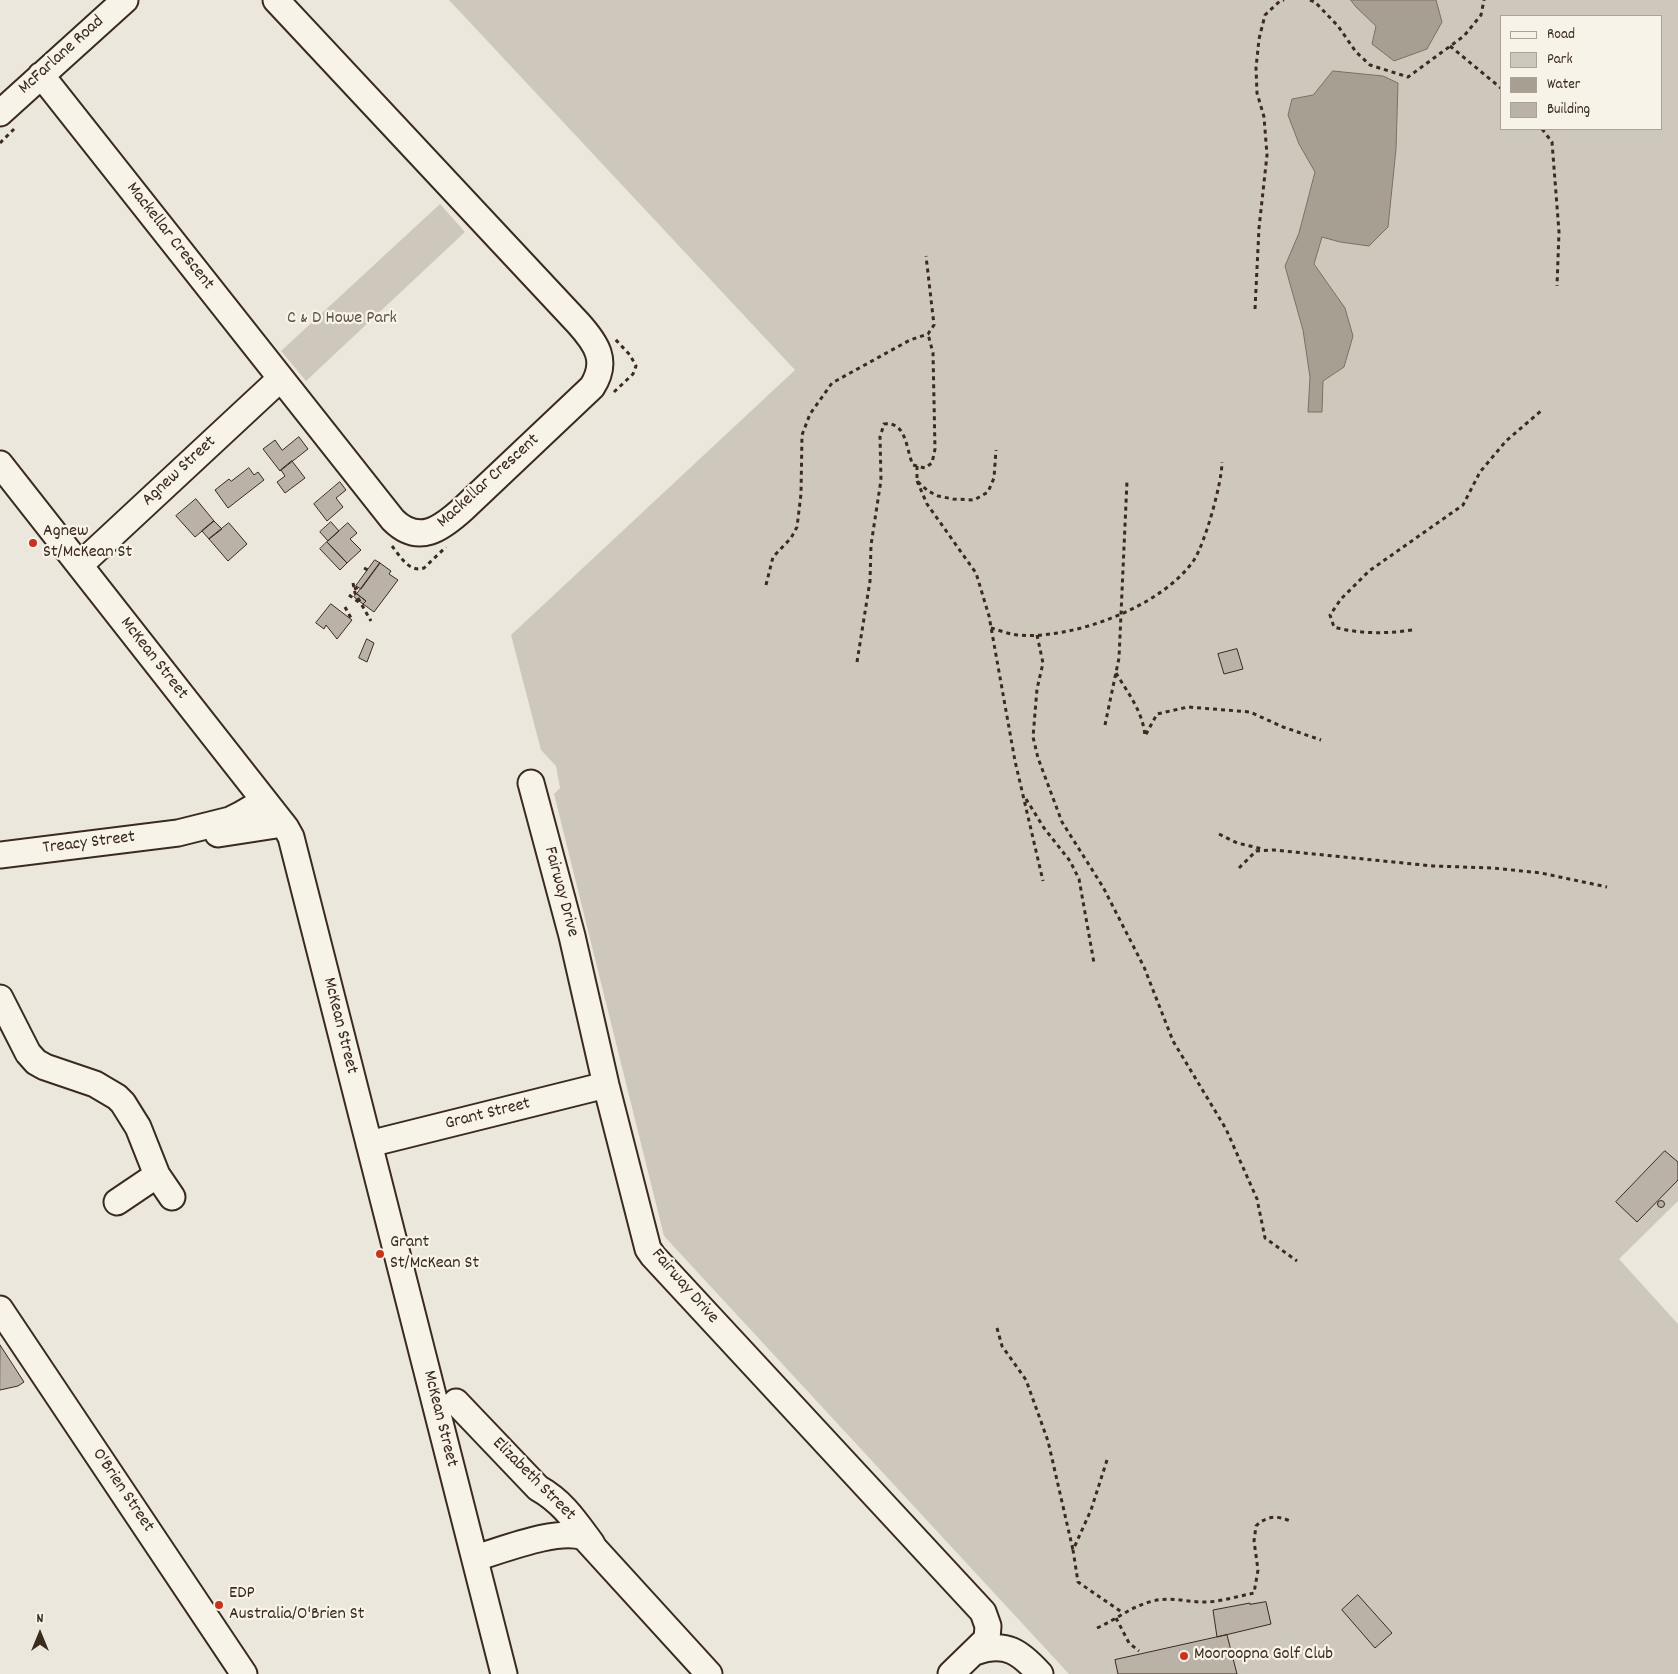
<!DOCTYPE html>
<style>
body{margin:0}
#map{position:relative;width:1678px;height:1674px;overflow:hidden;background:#ece7dc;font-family:Dekko,sans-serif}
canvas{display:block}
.legend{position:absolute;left:1500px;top:15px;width:162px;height:115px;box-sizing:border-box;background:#f7f3e8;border:1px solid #aca397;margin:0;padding:6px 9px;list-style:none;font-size:15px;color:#3b2a1e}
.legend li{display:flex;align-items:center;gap:10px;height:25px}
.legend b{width:25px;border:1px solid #aca397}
.north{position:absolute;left:15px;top:1609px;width:50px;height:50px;-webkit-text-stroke:4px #f7f3e8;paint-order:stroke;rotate:0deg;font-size:14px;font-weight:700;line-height:20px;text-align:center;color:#3b2a1e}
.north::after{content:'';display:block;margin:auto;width:18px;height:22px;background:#3b2a1e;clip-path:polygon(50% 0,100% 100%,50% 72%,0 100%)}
</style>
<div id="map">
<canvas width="1678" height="1674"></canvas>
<ul class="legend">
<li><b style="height:6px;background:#f7f3e8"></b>Road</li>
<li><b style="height:14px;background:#cec8bc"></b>Park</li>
<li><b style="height:14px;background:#a89f93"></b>Water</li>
<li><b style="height:14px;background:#bab2a7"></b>Building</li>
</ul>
<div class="north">N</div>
</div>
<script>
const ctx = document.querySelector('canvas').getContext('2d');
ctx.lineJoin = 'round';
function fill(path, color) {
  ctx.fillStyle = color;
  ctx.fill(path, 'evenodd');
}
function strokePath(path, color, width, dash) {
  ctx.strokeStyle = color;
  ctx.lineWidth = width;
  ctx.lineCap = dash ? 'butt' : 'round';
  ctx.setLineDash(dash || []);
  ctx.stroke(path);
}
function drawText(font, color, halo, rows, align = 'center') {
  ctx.font = font + ' Dekko,sans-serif';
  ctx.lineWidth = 4.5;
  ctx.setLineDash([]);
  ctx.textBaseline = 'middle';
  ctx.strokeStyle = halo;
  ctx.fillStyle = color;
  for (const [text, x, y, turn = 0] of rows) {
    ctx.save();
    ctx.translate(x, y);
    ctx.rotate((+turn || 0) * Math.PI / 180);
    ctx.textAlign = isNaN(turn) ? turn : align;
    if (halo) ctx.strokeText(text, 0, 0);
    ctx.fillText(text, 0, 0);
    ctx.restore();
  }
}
fill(new Path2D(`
 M449,0H1678V1201L1619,1259L1678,1324V1674H1069L664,1236L554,794L560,788L556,766L541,750L511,635L795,370ZM1502,16H1662V129H1502Z
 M440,204L465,232L306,381L281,351Z`), '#cec8bc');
const water = new Path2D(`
 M1351,0H1436L1442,22L1427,49L1394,61L1372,44L1376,26L1356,7Z
 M1333,71L1383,76L1398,83L1396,149L1388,227L1369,246L1340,242L1322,237L1314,264L1345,308L1353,336L1344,367L1323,381L1322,412H1308L1310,377L1303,330L1285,266L1299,233L1315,172L1299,144L1288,115L1292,99L1313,95Z`);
fill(water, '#a89f93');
strokePath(water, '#7c7064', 1);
const building = new Path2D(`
 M299,437L308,449L280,471L263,449L275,440L282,450Z
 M292,461L305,478L285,493L277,482L285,476L281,470Z
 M249,468L254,475L258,472L264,480L228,508L215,490L229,479L231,481Z
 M340,482L346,490L336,498L343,507L327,521L314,504Z
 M196,499L214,521L195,537L176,516Z
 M214,521L222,529L209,539L202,531Z
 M331,522L339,531L328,541L320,532Z
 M229,523L247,544L228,561L209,539Z
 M348,523L357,533L350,539L361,550L347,563L327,542Z
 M327,542L347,563L340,570L320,549Z
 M375,560L380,563L361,589L356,586Z
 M380,563L391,571L389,574L398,580L374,612L363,604L366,601L357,594Z
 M357,594L366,601L363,604L354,597Z
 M331,604L352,620L337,639L326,625L324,629L316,623Z
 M367,639L374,643L367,662L359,658Z
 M1237,649L1243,669L1224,674L1218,654Z
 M1665,1151L1678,1162V1180L1637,1222L1616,1202Z
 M1657.5 1204a3.5 3.5 0 1 1 7 0a3.5 3.5 0 1 1-7 0Z
 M0,1345L24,1382L18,1386L0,1390Z
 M1358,1595L1392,1633L1375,1648L1342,1610Z
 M1266,1602L1271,1624L1217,1637L1213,1610L1250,1603V1604Z
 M1227,1635L1237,1674H1118L1115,1660Z`);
fill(building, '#bab2a7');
strokePath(building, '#3b2a1e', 1);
const minor = new Path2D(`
 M41,75L393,520C419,546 442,528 463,509L592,387C609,361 596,343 578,323L276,0
 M0,113L125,0
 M0,464L286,828L291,837L504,1674
 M80,565L280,379
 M531,783L572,936L606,1085L648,1249L653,1256L983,1612L988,1626L987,1639L951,1674
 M218,834L283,824
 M0,855L178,833L230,820L240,815L264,801
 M0,998L28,1053L36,1062L45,1067L95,1084L117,1097L123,1103L138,1127L157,1175L172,1197
 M369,1144L606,1085
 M117,1202L157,1175
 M0,1309L244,1674
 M456,1402L538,1488C563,1502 575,1521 592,1544
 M475,1558C503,1550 556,1528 584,1537L709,1674
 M975,1652C1006,1641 1020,1652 1040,1674`);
strokePath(minor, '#3b2a1e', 29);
strokePath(new Path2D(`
 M1310,0L1315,2L1338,26L1356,52L1370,65L1408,77L1464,36L1481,15L1484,0
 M1450,46L1502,89
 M1542,129L1552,142L1559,232L1557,286
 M0,143L14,129
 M1255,309L1259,228L1267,155L1264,117L1257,93L1256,68L1259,39L1265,15L1280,1L1284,0
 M614,392L633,374L636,366L630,355L615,339
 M917,466V481L928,491L938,496L953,499L974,500L988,492L994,478L996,450
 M917,481L927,504L976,573L989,616L1015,761L1043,881
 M392,546C400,556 409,573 424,568L446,547
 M364,568L368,570
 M353,583L355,593L371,621
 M766,585L773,557L791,538L797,527L801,494L802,435L810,414L832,383L910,340L928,334L934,325L926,256
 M354,589L359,587
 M349,595L360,603
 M345,607L352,620
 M991,628C999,630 1008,634 1017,635C1072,640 1162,607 1194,560C1205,543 1222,483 1222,462
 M1412,630C1386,634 1359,634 1334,627L1330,615L1341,599L1369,571L1463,505L1480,472L1506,441L1542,410
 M1037,635L1043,663L1037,689L1033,737L1038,758L1062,822L1103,887L1144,967L1173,1041L1226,1129L1257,1199L1265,1238L1297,1261
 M857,662L870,581L871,545L881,480L880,437L884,424C907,421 906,450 913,465L925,468L932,463L935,449L933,353L928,334
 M1116,673C1128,693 1143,712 1145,736L1157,714L1188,707L1250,712L1283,727L1321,740
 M1105,725L1119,658L1127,481
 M1026,799L1044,828L1070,861L1079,879L1094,963
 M1219,834L1237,843L1263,849
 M1239,868L1256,851L1274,850L1433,866L1493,868L1541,873L1607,887
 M997,1328L1002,1346L1026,1380L1048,1441L1073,1550
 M1107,1460L1091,1510L1073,1550L1078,1582L1123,1613
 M1116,1618L1129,1643L1139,1651
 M1097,1628C1117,1619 1132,1606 1153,1601C1172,1596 1189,1603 1208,1602C1223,1601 1239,1596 1254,1593L1258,1570L1254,1541L1256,1526C1266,1516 1277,1515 1290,1521`), '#3b2a1e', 3, [4, 4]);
strokePath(minor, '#f7f3e8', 25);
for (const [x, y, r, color] of [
 [33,543,5,"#c8321e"],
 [380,1254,5,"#c8321e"],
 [219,1605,5,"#c8321e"],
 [1184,1656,5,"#c8321e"]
]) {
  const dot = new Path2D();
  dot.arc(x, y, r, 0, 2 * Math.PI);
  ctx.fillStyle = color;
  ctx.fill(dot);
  strokePath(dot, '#f7f3e8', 2);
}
drawText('18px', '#3b2a1e', '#f7f3e8', [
 ["McFarlane Road",62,56,-42],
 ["Mackellar Crescent",169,237,52],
 ["Agnew Street",180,472,-43],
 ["Mackellar Crescent",489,482,-42],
 ["McKean Street",153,659,52],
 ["Treacy Street",89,844,-7],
 ["Fairway Drive",560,892,75],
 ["McKean Street",339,1026,76],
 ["Grant Street",488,1115,-14],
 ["Fairway Drive",684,1287,49],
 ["McKean Street",439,1419,76],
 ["Elizabeth Street",533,1480,45],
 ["O'Brien Street",122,1491,56]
]);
drawText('18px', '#605246', '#f7f3e8', [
 ["C & D Howe Park",342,320]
]);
drawText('18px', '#3b2a1e', '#f7f3e8', [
 ["Agnew",43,533],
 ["St/McKean St",43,554],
 ["Grant",390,1244],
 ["St/McKean St",390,1265],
 ["EDP",229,1595],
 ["Australia/O'Brien St",229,1616],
 ["Mooroopna Golf Club",1194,1656]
], 'left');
</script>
